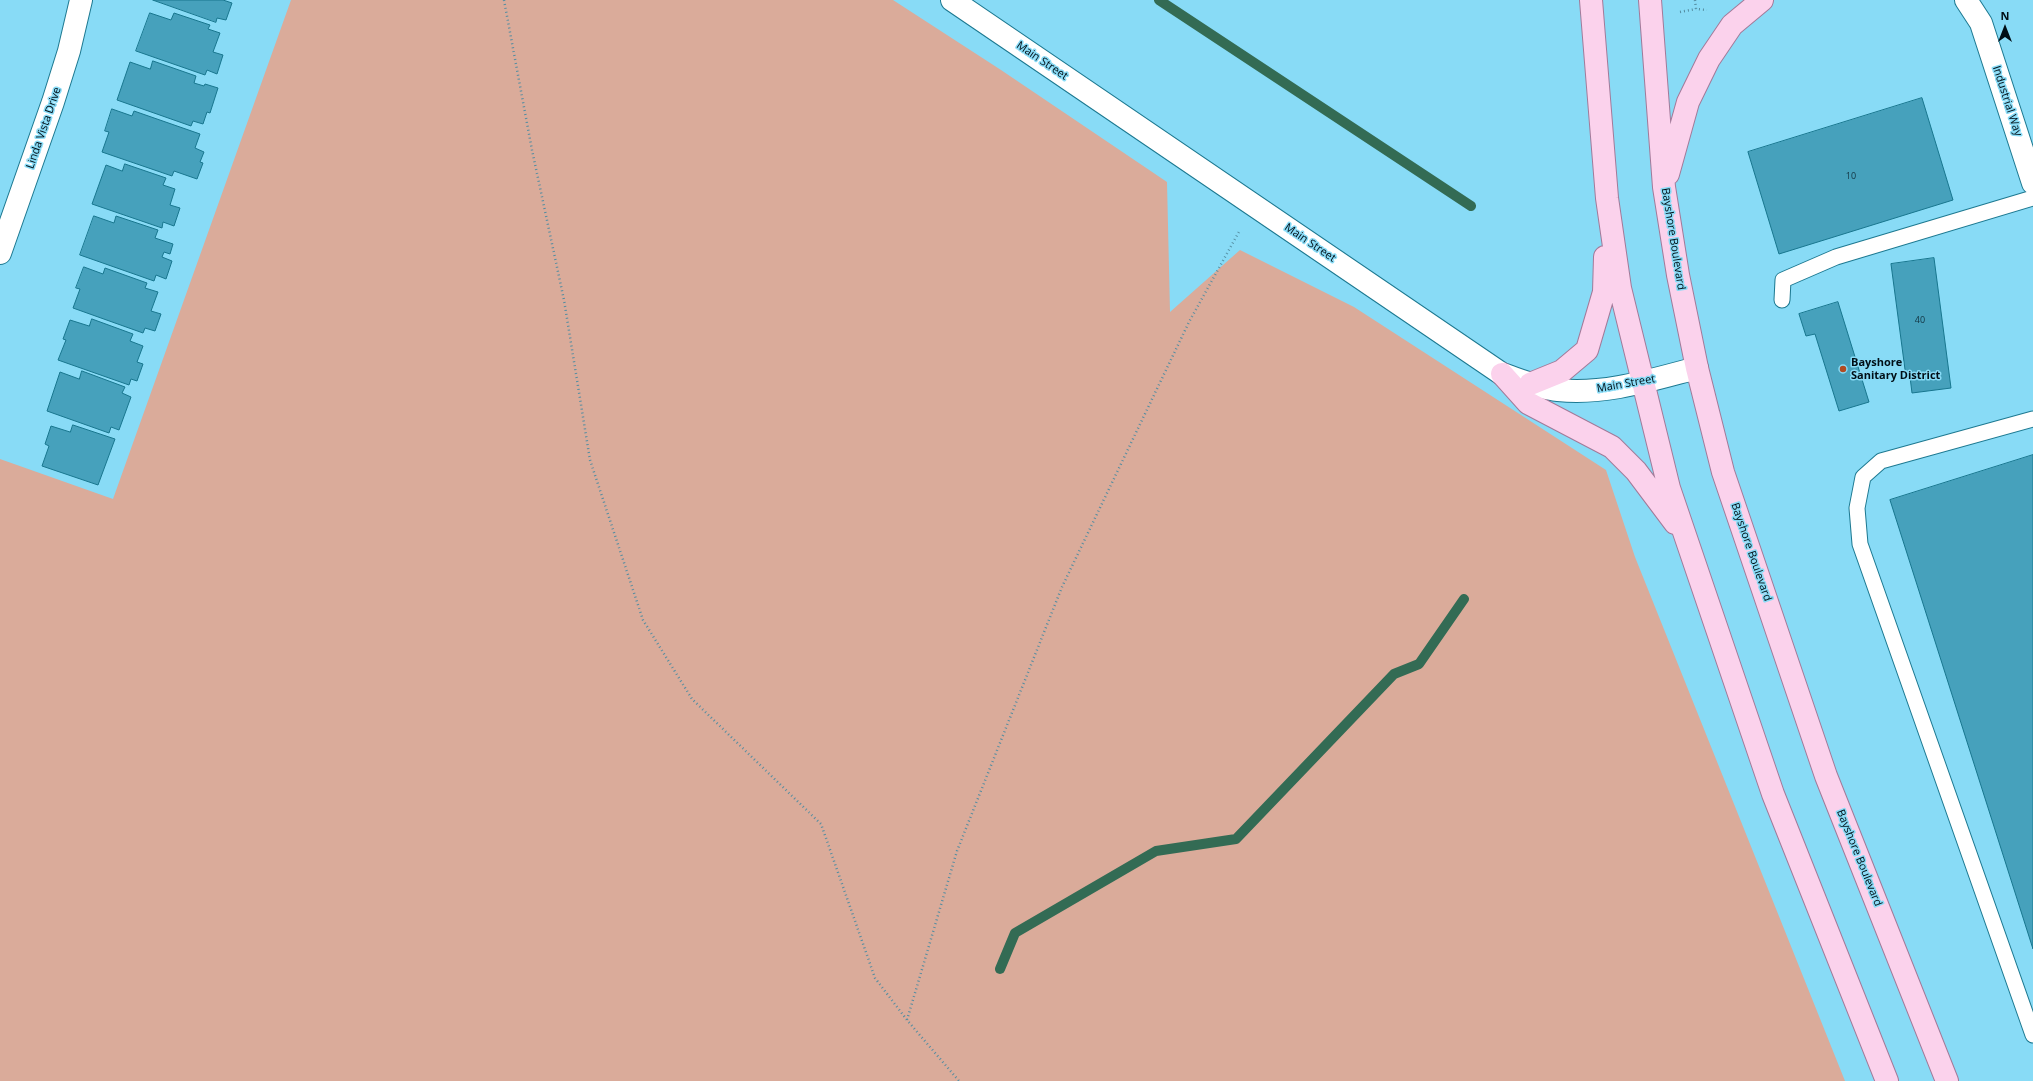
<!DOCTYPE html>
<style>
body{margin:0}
#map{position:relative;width:2033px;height:1081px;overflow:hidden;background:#88dbf6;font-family:"Open Sans",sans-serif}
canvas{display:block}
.north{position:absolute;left:1985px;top:8px;width:40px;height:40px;-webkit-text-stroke:3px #88dbf6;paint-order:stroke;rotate:0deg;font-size:11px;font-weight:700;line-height:16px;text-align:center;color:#000e16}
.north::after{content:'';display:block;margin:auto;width:14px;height:18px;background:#000e16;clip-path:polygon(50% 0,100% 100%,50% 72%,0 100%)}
</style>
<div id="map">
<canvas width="2033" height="1081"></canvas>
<div class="north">N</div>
</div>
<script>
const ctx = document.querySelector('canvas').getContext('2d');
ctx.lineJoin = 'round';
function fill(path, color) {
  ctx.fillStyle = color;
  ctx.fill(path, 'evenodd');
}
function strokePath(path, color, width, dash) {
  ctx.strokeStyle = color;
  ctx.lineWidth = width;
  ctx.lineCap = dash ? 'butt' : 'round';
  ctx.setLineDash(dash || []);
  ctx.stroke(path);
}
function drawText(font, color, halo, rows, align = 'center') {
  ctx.font = font + ' "Open Sans",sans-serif';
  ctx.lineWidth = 3;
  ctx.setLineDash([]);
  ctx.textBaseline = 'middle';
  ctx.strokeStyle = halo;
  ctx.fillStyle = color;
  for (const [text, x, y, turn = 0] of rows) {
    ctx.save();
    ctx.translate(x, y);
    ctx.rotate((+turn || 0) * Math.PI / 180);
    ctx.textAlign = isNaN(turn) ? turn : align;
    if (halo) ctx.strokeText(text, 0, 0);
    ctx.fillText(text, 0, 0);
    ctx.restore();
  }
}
fill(new Path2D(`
 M291,0H893L1001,70L1167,182L1170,312L1240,250L1354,307L1606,470L1635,557L1845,1081H0V459L113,499Z`), '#daab9a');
strokePath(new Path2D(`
 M1159,0L1471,206
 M1000,969L1015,933L1156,851L1236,839L1394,674L1419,664L1464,599`), '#336b54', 10);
const building = new Path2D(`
 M153,0H223L232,3L226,20L217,18L216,22Z
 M150,13L171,20L174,13L210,25L208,29L220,33L213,52L223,55L217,74L207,70L205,75L136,51Z
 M153,61L196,76L194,83L204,86L205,84L218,88L210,113L207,112L203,124L193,121L191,126L117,100L130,62L150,69Z
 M1922,98L1953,200L1779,254L1748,152Z
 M112,109L132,116L134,111L200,134L195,148L204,152L200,162L203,163L197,179L174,171L172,176L102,152L109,132L105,131Z
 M125,164L166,178L163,185L175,189L170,205L180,208L174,226L163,222L162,228L92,204L106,165L122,171Z
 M94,216L114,223L116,216L158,230L155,238L173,244L170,254L164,252L162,257L172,261L166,279L156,275L154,281L80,255Z
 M1934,258L1951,388L1912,393L1910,377H1906L1891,264Z
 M84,267L103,274L105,268L147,283L145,288L158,292L151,311L161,314L155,331L145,328L143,333L73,308L80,289L76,288Z
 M1838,302L1869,402L1839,411L1815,334L1806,336L1799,314Z
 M92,319L133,334L130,341L143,346L137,362L143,364L137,381L131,379L129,385L58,360L66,340L63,339L70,320L89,326Z
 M82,371L125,387L122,393L131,397L119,430L111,427L109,433L47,411L60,372L79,379Z
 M73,425L115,439L98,485L42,466L49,446L45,444L51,426L70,432Z
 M2033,455V949L1890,500Z`);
fill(building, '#46a1bc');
strokePath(building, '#18768e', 1);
const lane = new Path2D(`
 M1782,300L1783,280L1836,257L2033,198
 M2033,419L1881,461L1863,477L1857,508L1860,544L2033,1035`);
const street = new Path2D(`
 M952,0L1502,374C1520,380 1538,388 1558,390C1605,395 1651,380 1697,368
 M1966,0L1981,23L2033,183
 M0,253L53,102L69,51L81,0`);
const primary = new Path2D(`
 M1591,0L1607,198L1620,288L1669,488L1773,794L1887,1081
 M1650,0L1664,187L1678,275L1697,368L1723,472L1826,776L1947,1081
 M1668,174L1688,102L1709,59L1732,25L1762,0
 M1502,374L1528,403L1612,447L1636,471L1675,523
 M1530,384L1562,371L1587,350L1604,292L1605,257`);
strokePath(lane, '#1d7991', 17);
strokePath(street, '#1d7991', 24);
strokePath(primary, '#a27a99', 24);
strokePath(new Path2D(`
 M504,0L532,150L564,300L590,460L643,620L692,699L821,824L875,978L907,1020L959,1081
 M1695,0L1696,9L1707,10
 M1680,12L1696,9
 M907,1020L957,851L1062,587L1189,322L1240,230`), '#548da1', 2.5, [1, 3]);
strokePath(lane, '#fff', 15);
strokePath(street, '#fff', 22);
strokePath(primary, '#fbd2ec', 22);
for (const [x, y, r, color] of [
 [1843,369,4,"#b14b21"]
]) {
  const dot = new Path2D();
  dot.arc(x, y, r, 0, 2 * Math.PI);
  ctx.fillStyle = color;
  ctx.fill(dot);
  strokePath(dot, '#88dbf6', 1.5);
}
drawText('9px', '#123340', null, [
 ["10",1851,176],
 ["40",1920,320]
]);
drawText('11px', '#000e16', '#88dbf6', [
 ["Main Street",1042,61,34],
 ["Industrial Way",2007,101,72],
 ["Linda Vista Drive",44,128,-71],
 ["Bayshore Boulevard",1673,239,81],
 ["Main Street",1310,243,34],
 ["Main Street",1626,384,-10],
 ["Bayshore Boulevard",1751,552,71],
 ["Bayshore Boulevard",1859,858,68]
]);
drawText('bold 11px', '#000e16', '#88dbf6', [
 ["Bayshore",1851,363],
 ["Sanitary District",1851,376]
], 'left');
</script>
